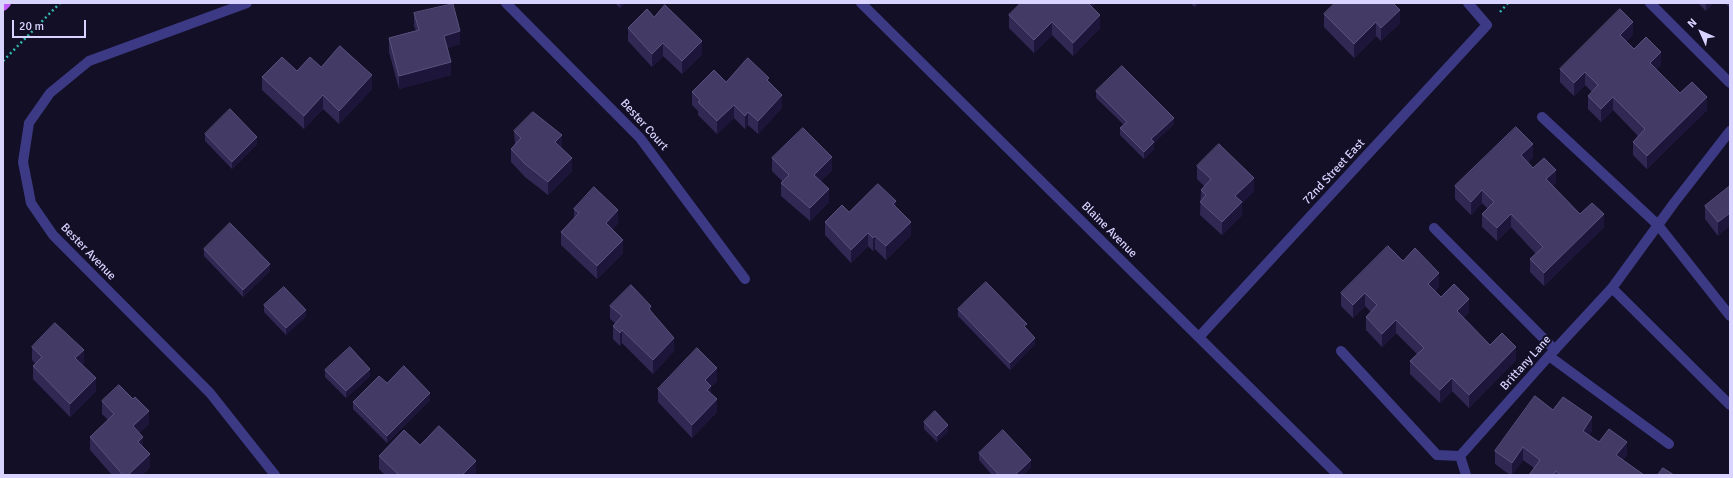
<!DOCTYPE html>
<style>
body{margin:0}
#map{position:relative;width:1733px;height:478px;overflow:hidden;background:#130f26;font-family:Signika,sans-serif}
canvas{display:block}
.frame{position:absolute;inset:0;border:4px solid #d9d4ff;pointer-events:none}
.north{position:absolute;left:1681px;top:12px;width:40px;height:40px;-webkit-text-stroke:3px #130f26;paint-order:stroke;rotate:315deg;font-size:11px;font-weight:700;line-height:16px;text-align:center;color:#d9d4ff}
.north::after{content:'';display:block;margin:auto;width:14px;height:18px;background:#d9d4ff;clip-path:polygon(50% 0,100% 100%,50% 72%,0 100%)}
.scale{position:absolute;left:12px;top:20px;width:74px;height:18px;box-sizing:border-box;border:2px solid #d9d4ff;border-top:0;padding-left:5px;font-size:12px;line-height:14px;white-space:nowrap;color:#d9d4ff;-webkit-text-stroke:3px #130f26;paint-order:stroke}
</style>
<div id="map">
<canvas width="1733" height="478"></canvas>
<div class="frame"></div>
<div class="north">N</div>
<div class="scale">20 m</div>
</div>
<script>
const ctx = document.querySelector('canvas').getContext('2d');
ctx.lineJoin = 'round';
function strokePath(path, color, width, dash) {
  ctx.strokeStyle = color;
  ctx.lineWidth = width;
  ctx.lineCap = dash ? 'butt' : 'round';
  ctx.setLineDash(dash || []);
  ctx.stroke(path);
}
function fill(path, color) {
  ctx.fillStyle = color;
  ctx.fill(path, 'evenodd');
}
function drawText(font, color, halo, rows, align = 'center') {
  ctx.font = font + ' Signika,sans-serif';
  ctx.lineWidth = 4;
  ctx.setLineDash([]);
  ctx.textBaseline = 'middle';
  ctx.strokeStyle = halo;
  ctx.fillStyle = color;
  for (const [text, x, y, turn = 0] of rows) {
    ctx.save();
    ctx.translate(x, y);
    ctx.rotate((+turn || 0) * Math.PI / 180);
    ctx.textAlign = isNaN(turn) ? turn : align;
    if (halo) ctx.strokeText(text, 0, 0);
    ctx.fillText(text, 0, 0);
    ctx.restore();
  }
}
strokePath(new Path2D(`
 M1500,12L1508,3
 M3,61L60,3`), '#2fb8b0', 2.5, [2, 3]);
strokePath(new Path2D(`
 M247,3L89,61L50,93L29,123L23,162L31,203L53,235L210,393L275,475
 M506,3L640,138L745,279
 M861,3L1338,475
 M1650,3L1730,83
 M1542,117L1658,225L1730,316
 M1434,228L1555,350
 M1612,288L1730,405
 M1199,337L1487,25L1468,3
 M1341,351L1437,455L1460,456
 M1549,356L1669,444
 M1460,456L1549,356L1612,288L1674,203L1730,131
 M1460,456L1466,475`), '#3d3a85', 10);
strokePath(new Path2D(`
 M3,6L6,3`), '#c25bff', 10);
fill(new Path2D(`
 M615,3H626L620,8Z
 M1095,3V4L1092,7L1100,28L1073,56L1052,35L1034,53L1009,28V15L1038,4Z
 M1190,3H1199L1195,7Z
 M1698,3H1713L1706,11Z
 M1725,3H1730V8Z
 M414,13L460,44L447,48L451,75L399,89L389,52V38L416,31L414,26Z
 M1324,14L1400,23L1381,41L1376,36L1354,58L1324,27Z
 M654,17L702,54L682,74L663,56L652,67L628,41V28Z
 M1633,35L1626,41L1634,49L1661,65L1656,69L1680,93L1707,110L1647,169L1633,155V142L1638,136L1613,110L1601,122L1588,109V96L1592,92L1585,85L1574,96L1560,82V69Z
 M321,67L372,89L339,124L323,109L304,129L262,90V77Z
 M726,82L769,83L782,108L758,134L748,125L745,129L734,118L717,134L698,115V111L692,105V92Z
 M1096,91L1174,124L1154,143V149L1144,159L1120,135V128L1124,125L1096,98Z
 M514,131L562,148L572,171L548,195L525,177L511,162V149L515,145Z
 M205,134L257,144L232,169L205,141Z
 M1533,157L1528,162L1533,168L1556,183L1553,186L1580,214L1604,227L1544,286L1530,272V259L1536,254L1511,227L1497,241L1482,227V214L1488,209L1482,203L1471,215L1455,199V186Z
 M772,158L832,170L821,181L829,202L810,221L781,196V183L783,182L772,171Z
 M1197,166L1254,191L1242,203V215L1222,235L1200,215L1201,190L1204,186L1197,179Z
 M1730,186L1718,236L1705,219V206Z
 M896,207L911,235L886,260L875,249L873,251L868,246L851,263L825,235V222L849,212Z
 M574,209L618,223L612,230L623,253L597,279L561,245V232L574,218Z
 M204,249L270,271L243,297L204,256Z
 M1403,261L1439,286L1435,291L1441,297L1469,312L1463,318L1490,345L1516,360L1469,408L1452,391L1440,403L1410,374V361L1417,354L1396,333L1382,347L1366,330V317L1371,312L1365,306L1353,318L1341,306V293Z
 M264,305L306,316L286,335L264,312Z
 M610,306L651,312L674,351L653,374L622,343L620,346L613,339V326L615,323L610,319Z
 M958,309L1027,329L1035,344L1010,370L958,316Z
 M32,347L84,363L82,365L96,391L70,417L33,379V366L35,363L32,360Z
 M325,370L370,376L346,398L325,377Z
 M717,381L711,387V394L717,412L692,438L658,402V389Z
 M430,400L387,443L353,409V402Z
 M102,401L149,424L139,433L143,447L150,467L142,475H112L90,450V437L108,420L102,414Z
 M1553,410L1592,431L1589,435L1599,442L1627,455L1623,460L1644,475H1529L1534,468L1523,460L1512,475H1510L1495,464V451Z
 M924,422L948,432L937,442L924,429Z
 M420,445L476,474L474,475H385L379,469V456Z
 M979,453L1031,467L1023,475H992L979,460Z`), '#312854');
fill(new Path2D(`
 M620,3H626L620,8Z
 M1085,3H1095V4L1085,14Z
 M1195,3H1199L1195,7Z
 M1706,3H1713L1706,11Z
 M1400,10V23L1381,41V28Z
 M1100,15V28L1073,56V43Z
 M1052,22V35L1034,53V40Z
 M1376,22V36L1354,58V44Z
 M1633,22V35L1620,48V35Z
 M460,31V44L444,49V36Z
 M702,41V54L682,74V61Z
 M663,43V56L652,67V54Z
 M1661,52V65L1650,76V63Z
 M451,62V75L399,89V76Z
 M1585,72V85L1574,96V83Z
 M372,75V89L339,124V111Z
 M323,95V109L304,129V116Z
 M782,95V108L758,134V121Z
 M1613,97V110L1601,122V109Z
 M1707,97V110L1647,169V156Z
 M734,105V118L717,134V121Z
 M748,112V125L745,129V116Z
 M1174,118V124L1154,143V149L1144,159V152L1151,139Z
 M562,135V148L555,142Z
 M257,137V144L232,169V162Z
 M1533,144V157L1521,169V155Z
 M832,157V170L814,188V175Z
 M572,158V171L548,195V182Z
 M1556,170V183L1546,193V179Z
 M1254,178V191L1242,203V215L1222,235V222L1235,196Z
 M829,189V202L810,221V208Z
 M1482,190V203L1471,215V202Z
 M896,201V214L893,204Z
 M618,210V223L606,236V223Z
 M1730,213V226L1718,236V222Z
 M1511,214V227L1497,241V228Z
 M1604,214V227L1544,286V273Z
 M911,222V235L886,260V246Z
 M868,233V246L851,263V250Z
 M875,236V249L873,251V238Z
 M623,240V253L597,279V266Z
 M270,264V271L243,297V290Z
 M1439,273V286L1428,297V284Z
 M1365,293V306L1353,318V305Z
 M1469,299V312L1457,324V311Z
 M651,306V319L649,309Z
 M306,310V316L286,335V328Z
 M1396,320V333L1382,347V334Z
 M622,330V343L620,346V333Z
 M674,338V351L653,374V360Z
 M1035,338V344L1010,370V363Z
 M1516,347V360L1469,408V395Z
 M84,350V363L75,371V358Z
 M717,368V381L711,387V399L707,390L705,380Z
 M370,369V376L346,398V391Z
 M96,378V391L70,417V404Z
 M1452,378V391L1440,403V390Z
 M430,393V400L387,443V436Z
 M717,399V412L692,438V425Z
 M149,411V424L133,439V426Z
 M1592,417V431L1583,444V431Z
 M948,425V432L937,442V436Z
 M143,437V450L138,442Z
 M1627,442V455L1616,468V455Z
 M1523,447V460L1512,475V463Z
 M150,454V467L142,475H128Z
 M1031,460V467L1023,475H1015Z
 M476,461V474L474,475H462Z`), '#1d163a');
const building = new Path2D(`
 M1021,3H1038V4L1039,3H1088L1100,15L1073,43L1052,22L1034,40L1009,15Z
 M1335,3H1393L1400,10L1381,28L1376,22L1354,44L1324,14Z
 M453,4L460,31L444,36L451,62L399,76L389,38L419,30L414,13Z
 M665,5L702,41L682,61L663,43L652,54L628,28L647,9L654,17Z
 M1620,9L1633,22L1620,35L1634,49L1646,37L1661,52L1650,63L1680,93L1692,82L1707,97L1647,156L1633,142L1645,129L1613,97L1601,109L1588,96L1598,85L1585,72L1574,83L1560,69Z
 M340,46L372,75L339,111L323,95L304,116L262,77L282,57L297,71L310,57L321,67Z
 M748,58L769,78L767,80L782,95L758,121L748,112L745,116L734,105L717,121L698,102L700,100L692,92L714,70L726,82Z
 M1122,66L1174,118L1151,139L1154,142L1144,152L1120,128L1127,122L1096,91Z
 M230,109L257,137L232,162L205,134Z
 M533,112L562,135L555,142L572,158L548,182L525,164L511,149L521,138L514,131Z
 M1516,127L1533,144L1521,155L1533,168L1544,158L1556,170L1546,179L1580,214L1592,203L1604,214L1544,273L1530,259L1543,247L1511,214L1497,228L1482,214L1494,202L1482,190L1471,202L1455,186Z
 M803,128L832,157L814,175L829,189L810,208L781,183L789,175L772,158Z
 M1219,144L1254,178L1235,196L1242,202L1222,222L1200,202L1206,195L1201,190L1211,179L1197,166Z
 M878,184L896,201L893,204L911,222L886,246L875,236L873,238L868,233L851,250L825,222L842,205L849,212Z
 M1730,186V213L1718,222L1705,206Z
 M594,187L618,210L606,223L623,240L597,266L561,232L579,213L574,209Z
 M230,223L270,264L243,290L204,249Z
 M1388,246L1403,261L1415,248L1439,273L1428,284L1441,297L1454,284L1469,299L1457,311L1490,345L1502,333L1516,347L1469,395L1452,378L1440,390L1410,361L1424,348L1396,320L1382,334L1366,317L1377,305L1365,293L1353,305L1341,293Z
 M986,282L1027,324L1024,326L1035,338L1010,363L958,309Z
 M631,285L651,306L649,309L674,338L653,360L622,330L620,333L613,326L622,316L610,306Z
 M284,287L306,310L286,328L264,305Z
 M55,323L84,350L75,358L96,378L70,404L33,366L42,357L32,347Z
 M350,347L370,369L346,391L325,370Z
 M697,348L717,368L705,380L711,386L707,390L717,399L692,425L658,389Z
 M404,366L430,393L387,436L353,402L379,376L387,383Z
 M119,385L133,399L135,397L149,411L133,426L143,437L138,442L150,454L128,475H123L90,437L114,414L102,401Z
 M1535,396L1553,410L1563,397L1592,417L1583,431L1599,442L1609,429L1627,442L1616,455L1644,475H1561L1556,471L1553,475H1529L1540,460L1523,447L1512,463L1495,451Z
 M935,411L948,425L937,436L924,422Z
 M439,426L476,461L462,475H399L379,456L404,430L420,445Z
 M1003,430L1031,460L1015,475H999L979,453Z
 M1663,468L1674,475H1658Z`);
fill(building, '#433a66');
strokePath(building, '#5a527e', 1);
drawText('12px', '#d9d4ff', '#130f26', [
 ["Bester Court",644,125,48],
 ["72nd Street East",1334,172,-47],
 ["Blaine Avenue",1109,230,45],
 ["Bester Avenue",88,252,46],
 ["Brittany Lane",1526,363,-48]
]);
</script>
